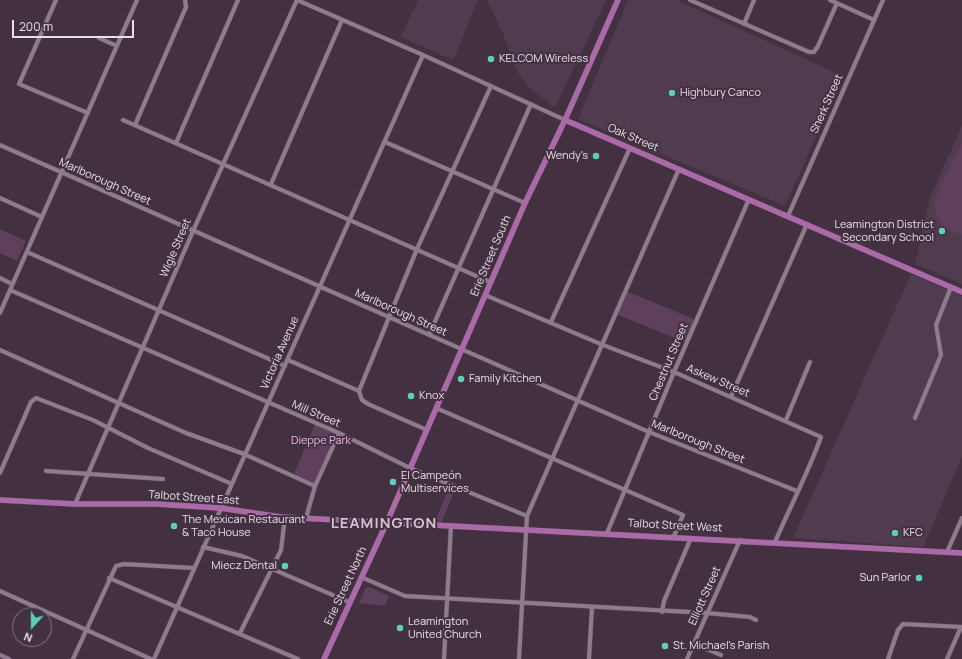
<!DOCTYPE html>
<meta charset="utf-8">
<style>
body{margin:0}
#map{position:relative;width:962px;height:659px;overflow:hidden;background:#433141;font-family:Manrope,sans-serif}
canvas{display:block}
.north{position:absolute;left:12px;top:607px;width:40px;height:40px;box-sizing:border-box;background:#433141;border:1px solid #867784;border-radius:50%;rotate:201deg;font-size:11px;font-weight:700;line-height:16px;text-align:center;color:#eadfe9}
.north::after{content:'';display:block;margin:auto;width:14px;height:18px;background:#5dceb9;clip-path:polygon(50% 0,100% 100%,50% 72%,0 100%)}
.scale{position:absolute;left:12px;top:20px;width:122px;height:18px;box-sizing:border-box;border:2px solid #eadfe9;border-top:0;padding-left:5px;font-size:12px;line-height:14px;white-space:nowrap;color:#eadfe9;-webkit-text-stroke:3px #433141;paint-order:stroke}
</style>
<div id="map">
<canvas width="962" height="659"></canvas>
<div class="north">N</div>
<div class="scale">200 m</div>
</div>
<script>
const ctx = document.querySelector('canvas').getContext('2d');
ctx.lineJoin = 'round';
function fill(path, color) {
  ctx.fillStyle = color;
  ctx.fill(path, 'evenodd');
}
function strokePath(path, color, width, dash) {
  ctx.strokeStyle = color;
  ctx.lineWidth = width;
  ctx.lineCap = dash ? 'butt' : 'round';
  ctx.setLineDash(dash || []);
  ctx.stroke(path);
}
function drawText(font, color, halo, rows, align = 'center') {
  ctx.font = font + ' Manrope,sans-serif';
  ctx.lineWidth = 4;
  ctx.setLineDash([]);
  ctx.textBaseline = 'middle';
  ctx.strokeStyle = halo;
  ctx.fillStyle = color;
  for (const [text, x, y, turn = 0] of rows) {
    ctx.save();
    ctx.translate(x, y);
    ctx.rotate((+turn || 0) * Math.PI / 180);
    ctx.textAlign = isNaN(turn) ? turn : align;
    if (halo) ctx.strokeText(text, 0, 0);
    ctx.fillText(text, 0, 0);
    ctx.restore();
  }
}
fill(new Path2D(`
 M418,0H478L453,60L401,37Z
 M487,0H606L555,108L531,89L517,72L504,36Z
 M628,0H676L843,76L785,206L578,119Z
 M962,125V284L915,264L930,198Z
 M911,274L962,296V456L923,547L793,538Z`), '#513b4f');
fill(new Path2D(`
 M962,143V234C946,233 933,219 935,202C938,186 954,158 962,143Z
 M0,229L26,241L17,261L0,253Z
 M626,291L696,320L687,343L616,314Z
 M315,424L339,433L315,486L293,476Z
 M448,490L454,492L441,524H434Z
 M369,587L389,596L385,606L359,603L365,589Z`), '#5e3f5c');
const minor = new Path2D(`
 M56,0L19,84L88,113
 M297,0L423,55L565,120
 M690,0L809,52H814L818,46L837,3
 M830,0L874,20
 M744,24L754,0
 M99,38L117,46
 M123,120L490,282
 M135,125L186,7L185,0
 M385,142L525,203
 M176,143L238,0
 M0,145L649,432L797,491
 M271,184L342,20
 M0,198L42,217
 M788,216L883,0
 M27,252L285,366
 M0,278L12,284
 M10,290L339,433L410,468L527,516
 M485,295L603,345L674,372L821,437C808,473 790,507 775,542
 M0,313L137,0
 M551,322L630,148
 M429,335L531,104
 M0,350L186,433L244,454L315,486
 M288,360L359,391
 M731,397L807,224
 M436,408L683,515L674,536
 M915,418L941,355L936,325L951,287
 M786,420L810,362
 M427,430L368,404L362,400L359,391L417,249L491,86
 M46,471L163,479
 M0,473L31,402L36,398L93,420L148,448L232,484
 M75,504L193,231L297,0
 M306,518L315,486L339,433
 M607,533L674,372L749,199
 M203,547L242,556L349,602
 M947,552L962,518
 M361,577L405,596L707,613L750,617L756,620
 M109,578L298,659
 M0,591L151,659
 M662,612L664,601L691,538
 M240,633L281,550L285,517
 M694,644L721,655
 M0,655L9,659
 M73,659L116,566L124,564L193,568
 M154,659L423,55
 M444,659L451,525
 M519,659L527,516L679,169
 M589,659L592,607
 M687,659L740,540
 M888,659L898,630L903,624L962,627
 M947,659L961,627`);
const major = new Path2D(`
 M565,120L962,292
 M0,500L75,504H156L220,508L281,517L962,553
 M324,659L387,522L525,203L565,120L618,0`);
strokePath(minor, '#5f505e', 5);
strokePath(major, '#5f505e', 6);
strokePath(minor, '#907b8e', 4);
strokePath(major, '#ab6aa7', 5.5);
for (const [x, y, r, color] of [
 [491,59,4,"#5dceb9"],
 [672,93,4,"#5dceb9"],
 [596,156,4,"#5dceb9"],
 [942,231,4,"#5dceb9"],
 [461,379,4,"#5dceb9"],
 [411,396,4,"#5dceb9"],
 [393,482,4,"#5dceb9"],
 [174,526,4,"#5dceb9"],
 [895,533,4,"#5dceb9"],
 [285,566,4,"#5dceb9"],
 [919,578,4,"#5dceb9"],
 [400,628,4,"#5dceb9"],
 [665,646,4,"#5dceb9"]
]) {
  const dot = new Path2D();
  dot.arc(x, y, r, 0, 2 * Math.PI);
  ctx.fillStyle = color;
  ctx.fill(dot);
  strokePath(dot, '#433141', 1.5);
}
drawText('11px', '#eadfe9', '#433141', [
 ["KELCOM Wireless",499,59],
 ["Highbury Canco",680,93],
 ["Wendy's",588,156,"right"],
 ["Leamington District",934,225,"right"],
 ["Secondary School",934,238,"right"],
 ["Family Kitchen",469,379],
 ["Knox",419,396],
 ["El Campeón",401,476],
 ["Multiservices",401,489],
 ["The Mexican Restaurant",182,520],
 ["& Taco House",182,533],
 ["KFC",903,533],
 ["Miecz Dental",277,566,"right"],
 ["Sun Parlor",911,578,"right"],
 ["Leamington",408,622],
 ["United Church",408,635],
 ["St. Michael's Parish",673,646]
], 'left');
drawText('11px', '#eadfe9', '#433141', [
 ["Sherk Street",827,104,-66],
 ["Oak Street",633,138,23],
 ["Marlborough Street",105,182,24],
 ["Wigle Street",176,248,-67],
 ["Erie Street South",491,256,-67],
 ["Marlborough Street",401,313,24],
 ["Victoria Avenue",280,353,-66],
 ["Chestnut Street",669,362,-67],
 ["Askew Street",718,381,23],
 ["Mill Street",316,414,23],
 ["Marlborough Street",698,442,22],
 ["Talbot Street East",194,498,4],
 ["Talbot Street West",675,526,3],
 ["Erie Street North",346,586,-65],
 ["Elliott Street",705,596,-66]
]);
drawText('11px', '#f3b8ee', '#433141', [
 ["Dieppe Park",321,441]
]);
ctx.letterSpacing = '1px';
drawText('bold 15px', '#d7c0d4', '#433141', [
 ["LEAMINGTON",384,524]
]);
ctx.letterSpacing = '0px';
</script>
